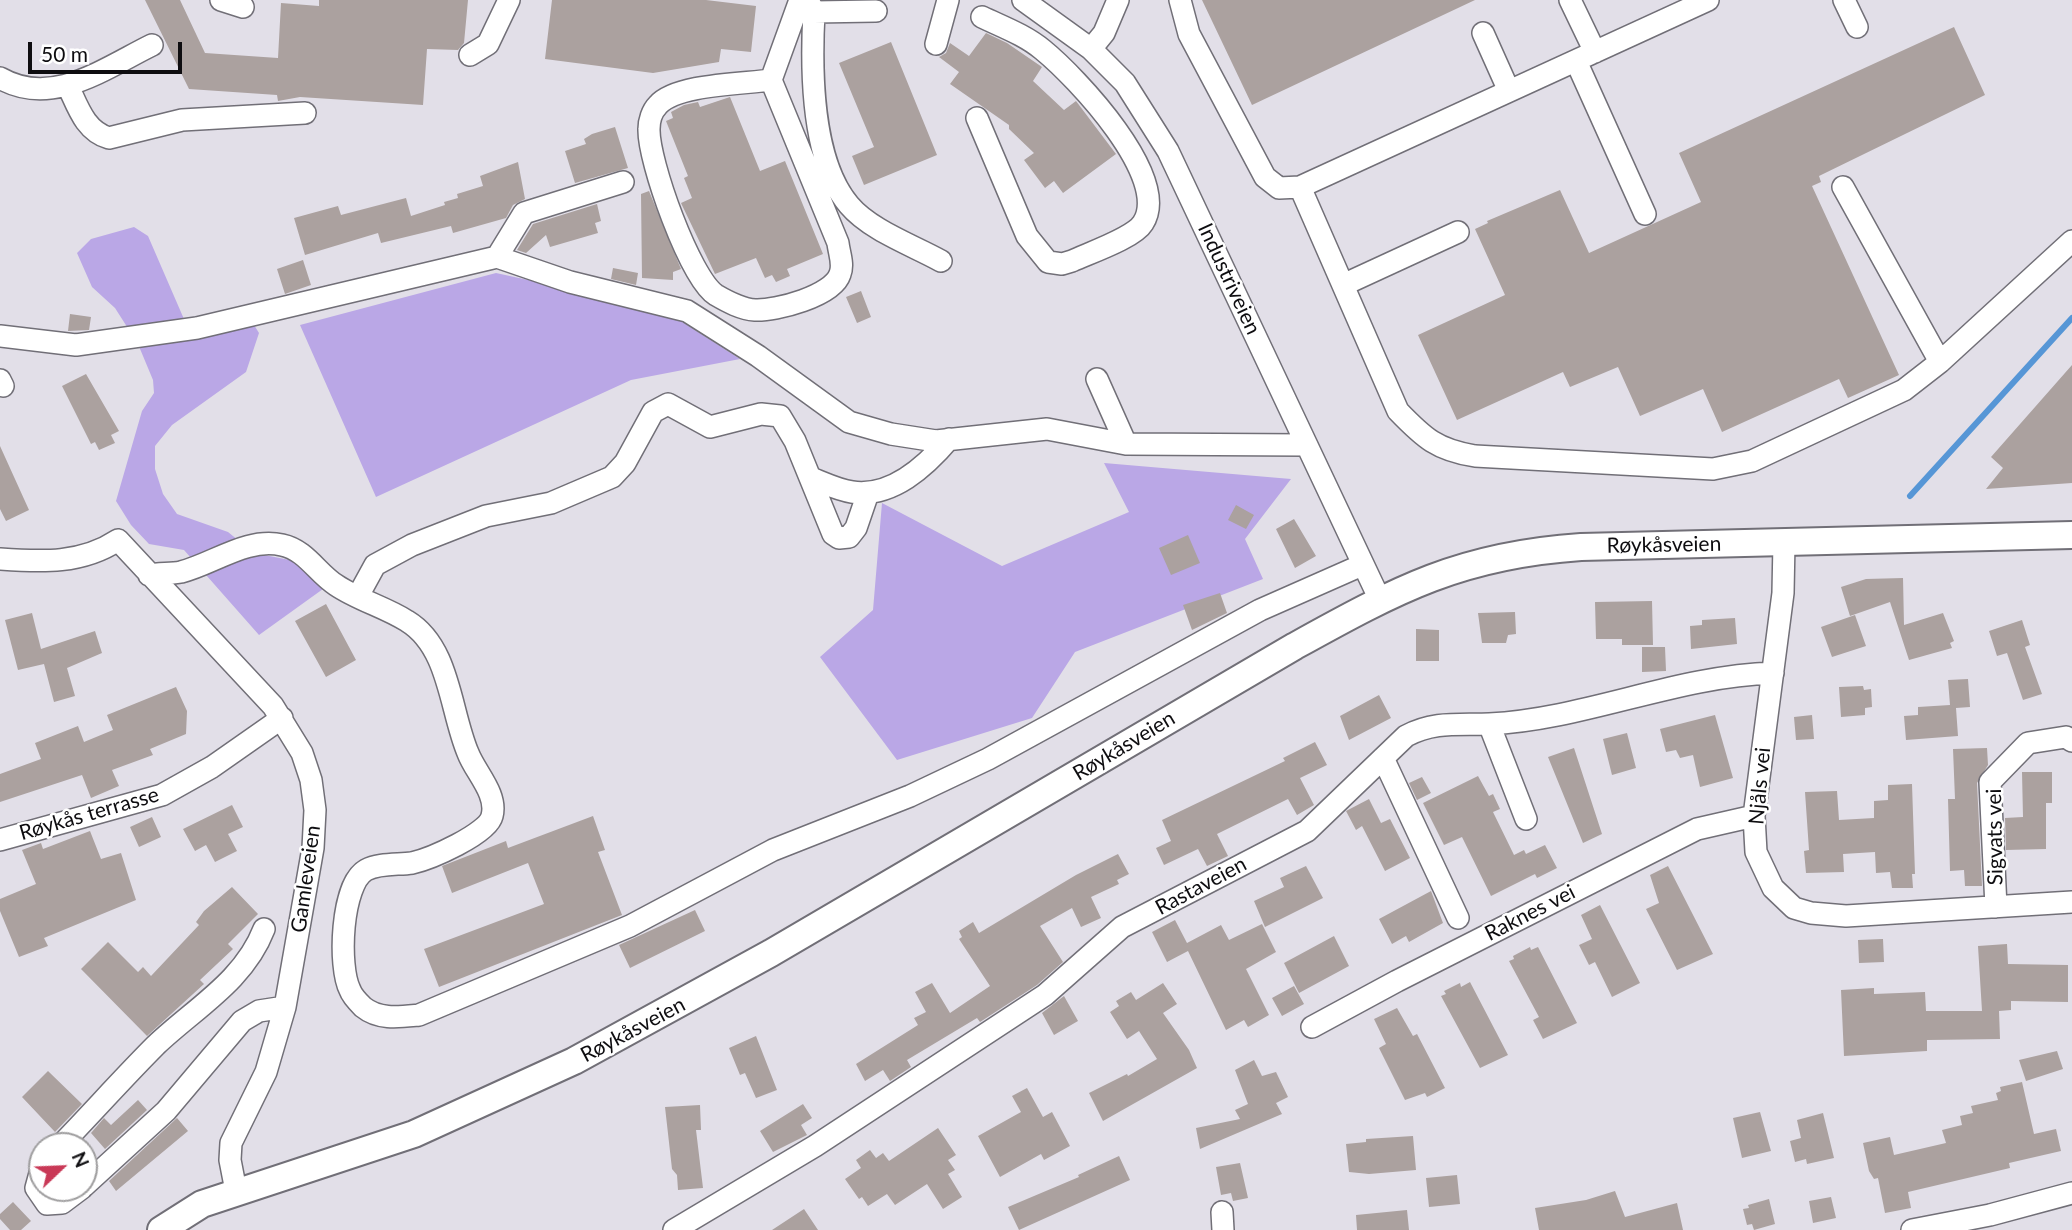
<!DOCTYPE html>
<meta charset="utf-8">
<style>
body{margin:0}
#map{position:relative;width:2072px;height:1230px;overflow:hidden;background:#e2dfe8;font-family:Lato,sans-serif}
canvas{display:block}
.north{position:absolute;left:28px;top:1132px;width:70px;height:70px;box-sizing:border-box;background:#fff;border:2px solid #9f9e9f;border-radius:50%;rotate:67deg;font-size:19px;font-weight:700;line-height:28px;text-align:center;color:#0e0d10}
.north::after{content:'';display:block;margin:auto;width:24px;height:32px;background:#c93957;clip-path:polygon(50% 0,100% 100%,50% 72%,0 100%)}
.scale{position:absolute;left:28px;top:42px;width:154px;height:32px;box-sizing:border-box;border:4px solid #0e0d10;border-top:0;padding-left:9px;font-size:21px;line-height:24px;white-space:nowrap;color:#0e0d10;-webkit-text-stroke:5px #fff;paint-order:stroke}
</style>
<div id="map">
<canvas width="2072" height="1230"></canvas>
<div class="north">N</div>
<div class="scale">50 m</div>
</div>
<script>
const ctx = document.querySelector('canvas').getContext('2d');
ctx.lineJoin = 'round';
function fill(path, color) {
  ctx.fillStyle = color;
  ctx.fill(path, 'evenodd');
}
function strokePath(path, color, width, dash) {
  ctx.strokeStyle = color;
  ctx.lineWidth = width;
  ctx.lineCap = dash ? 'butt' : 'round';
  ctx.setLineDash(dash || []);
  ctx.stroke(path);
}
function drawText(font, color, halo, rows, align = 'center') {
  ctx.font = font + ' Lato,sans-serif';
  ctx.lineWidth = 5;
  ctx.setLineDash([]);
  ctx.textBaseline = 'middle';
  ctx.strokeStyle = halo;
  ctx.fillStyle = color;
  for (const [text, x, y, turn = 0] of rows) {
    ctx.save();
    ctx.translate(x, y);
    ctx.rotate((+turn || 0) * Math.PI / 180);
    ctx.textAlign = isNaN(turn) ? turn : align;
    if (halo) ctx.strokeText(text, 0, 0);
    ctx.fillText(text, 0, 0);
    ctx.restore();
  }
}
fill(new Path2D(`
 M134,227L148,236L190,333L254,325L259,333L246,372L172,425L155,446V469L163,494L177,514L228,532L254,553L300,562L323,589L259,635L184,550L149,544L131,525L116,501L142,411L154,393L153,380L138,344L115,308L92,287L77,253L91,239Z
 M496,273L662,309L740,359L631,380L376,497L300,325Z
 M1104,463L1291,479L1245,539L1263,579L1075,652L1032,718L897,760L820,657L873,610L882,503L1002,566L1129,512Z`), '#baa7e6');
strokePath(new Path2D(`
 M1910,496L2072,318`), '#5696d6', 6);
fill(new Path2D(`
 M145,0H180L205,53L278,58L281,3L319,6V0H468L464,43L458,50L427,49L423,105L300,97L278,101L277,95L189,89Z
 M552,0H706L756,6L751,52L721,49L719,62L653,73L545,59Z
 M1202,0H1475L1252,105Z
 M1954,27L1985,95L1819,176L1821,182L1812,186L1899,375L1848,398L1839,379L1722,432L1703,389L1640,416L1618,367L1570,387L1563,372L1457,420L1418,335L1505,295L1475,229L1488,223L1487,221L1560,190L1589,253L1701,202L1679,153Z
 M986,33L1007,43L1042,67L1033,81L1064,110L1076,101L1116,154L1063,193L1054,181L1045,188L1024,160L1034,153L1009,129V125L950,84L959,72L939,57L946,53L950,43L969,56Z
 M891,42L937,155L864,185L852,156L874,147L839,63Z
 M730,97L760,171L785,161L823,254L787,269L790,276L776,282L772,275L765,278L756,258L715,274L681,203L692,198L684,178L688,176L666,121L673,118L671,112L684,105L698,102L700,107Z
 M615,127L628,168L575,183L565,151L586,144L584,139L592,134Z
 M518,162L525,199L513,205L506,218L453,233L451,226L381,243L378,233L305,255L294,218L338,206L341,215L406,198L411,216L445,205L444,202L458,198L457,194L483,186L480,176Z
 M649,191L681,269L673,272V280L642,278L641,194Z
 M597,204L601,221L595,223L598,233L550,247L546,235L526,253L517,250L533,224Z
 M303,260L311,285L285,294L277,269Z
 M613,268L638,273L636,285L611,279Z
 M861,291L871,317L857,323L846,297Z
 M70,314L91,317L89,330L68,331Z
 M2072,365V483L1986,489L2003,468L1991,457Z
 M86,374L119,431L111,435L115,443L99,450L95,442L91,444L62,386Z
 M0,446L29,510L6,521L0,509Z
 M1236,505L1254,515L1246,529L1228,520Z
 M1294,519L1316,556L1295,568L1276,529Z
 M1188,535L1200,563L1171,575L1159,548Z
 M1903,578L1904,625L1943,613L1954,641L1950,643L1952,648L1909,660L1890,602L1850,616L1841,587L1866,579Z
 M1220,593L1227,613L1192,630L1183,605Z
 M1652,601L1653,645H1622V639H1596L1595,602Z
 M326,604L356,660L326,677L295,621Z
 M1515,612L1516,634L1508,635L1506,643H1482L1478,613Z
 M32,613L41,649L95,631L102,653L67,668L75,696L54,702L44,664L18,670L5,620Z
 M1855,615L1866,646L1832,657L1821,627Z
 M1735,618L1737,644L1691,649L1690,626L1702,625V620Z
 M2022,620L2030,645L2025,647L2042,694L2023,700L2007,653L1997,656L1989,631Z
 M1416,629L1439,630V661H1416Z
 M1642,647H1665L1666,671L1642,672Z
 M1968,679L1970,707L1956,708L1958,736L1906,740L1904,716L1918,715V707L1950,705L1948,680Z
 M1863,686L1864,690L1871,689L1872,707L1865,708V715L1841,717L1839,687Z
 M176,687L187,711L186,734L150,749L153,755L112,770L119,786L91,798L82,775L0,802V774L41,759L35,743L78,726L84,742L113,730L107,715Z
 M1379,695L1391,718L1349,740L1340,716Z
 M1715,715L1733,778L1700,787L1693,755L1680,758L1676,750L1666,752L1660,729Z
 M1812,715L1814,739L1796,740L1794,717Z
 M1627,733L1636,768L1612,775L1603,739Z
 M1315,742L1327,765L1300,778L1314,805L1297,815L1288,799L1217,834L1228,856L1207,866L1198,849L1164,865L1156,848L1171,841L1162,820L1285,761L1283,758Z
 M1574,748L1602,834L1583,843L1548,757Z
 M1987,748L1988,765L1977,783L1982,886H1965L1964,870L1950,871L1948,799H1955L1953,749Z
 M2022,772H2052V803H2046V849L2006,850L2005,818L2023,817Z
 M1478,776L1489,796L1493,794L1500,809L1493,812L1514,855L1524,850L1526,854L1545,845L1557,868L1537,878L1535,874L1491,896L1462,837L1444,845L1423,803Z
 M1422,777L1431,793L1417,800L1409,783Z
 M1912,784L1915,874H1912L1913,888H1892L1890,872L1876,873L1875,852L1843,854L1844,872L1806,873L1804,851L1809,850L1805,792L1837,791L1839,820L1874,818V801L1888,800V785Z
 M1369,799L1381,823L1390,819L1410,858L1385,871L1362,826L1356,830L1346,811Z
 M232,805L243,827L228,834L237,851L215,862L206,845L195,851L183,829Z
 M593,816L605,850L598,852L622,915L439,987L424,949L544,904L528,863L452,893L442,866L506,841L508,848Z
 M152,817L161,837L139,847L130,827Z
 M90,831L101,859L121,853L136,900L44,938L48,946L19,957L0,911V899L36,884L22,850L41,843L43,849Z
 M1118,854L1129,874L1117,880L1119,884L1091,897L1101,918L1081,927L1072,908L1040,926L1063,962L1037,985L980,1022L977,1018L907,1060L911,1067L890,1081L883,1070L865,1081L856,1064L918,1025L914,1018L926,1012L915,992L932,983L950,1013L990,986L959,939L962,937L959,931L973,922L979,933L1076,875Z
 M1306,866L1323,898L1265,927L1254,901L1284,887L1280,878Z
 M1668,866L1713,954L1677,970L1646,909L1659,903L1650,875Z
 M232,887L258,914L228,944L233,949L200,980L204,984L147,1036L81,969L108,942L138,972L143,967L151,976L199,925L196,922L204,911Z
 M1431,891L1443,923L1409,942L1406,936L1392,944L1379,919Z
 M1600,905L1640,983L1612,997L1595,962L1589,965L1579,945L1592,939L1581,915Z
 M695,910L705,931L630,968L619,945Z
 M1175,920L1187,943L1221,925L1229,940L1262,924L1276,952L1246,969L1269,1015L1248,1027L1244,1020L1226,1030L1188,951L1167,962L1152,932Z
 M1334,936L1349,966L1299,993L1284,963Z
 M1883,939L1884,962L1859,963L1858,940Z
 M2007,944L2008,964L2068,965V1002L2011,1001V1010L1999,1011L2000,1039L1927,1040V1051L1844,1056L1841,990L1874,988V994L1925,992L1926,1011H1982L1978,946Z
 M1530,947L1531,950L1538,947L1577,1023L1543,1039L1533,1020L1539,1017L1509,961L1514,959L1513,956Z
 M1470,982L1508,1055L1480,1068L1441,996L1446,994L1444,991L1460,983L1461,987Z
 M1163,983L1177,1004L1163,1013L1189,1050L1197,1068L1103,1121L1089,1093L1127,1074L1128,1076L1157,1059L1139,1031L1127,1039L1110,1012L1119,1006L1116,1001L1131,992L1136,1000Z
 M1294,986L1304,1004L1282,1016L1272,998Z
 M1064,996L1078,1021L1054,1035L1042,1013Z
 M1397,1008L1413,1036L1417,1034L1445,1088L1427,1097L1425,1093L1405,1100L1379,1048L1386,1044L1374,1019Z
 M756,1036L777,1090L756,1098L745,1073L740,1075L729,1048Z
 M2057,1051L2063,1069L2026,1081L2019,1060Z
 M1254,1060L1262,1076L1276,1072L1288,1097L1276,1103L1282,1114L1200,1149L1196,1128L1240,1119L1235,1110L1248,1104L1235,1070Z
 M48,1071L82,1104L55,1132L22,1097Z
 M2022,1082L2034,1134L2056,1129L2061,1151L2009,1163L2010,1168L1908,1192L1911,1208L1885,1213L1878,1178L1874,1179L1869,1171L1863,1143L1890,1137L1894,1155L1946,1143L1942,1130L1962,1125L1960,1116L1973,1113L1971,1106L1998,1100L1996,1093L2001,1091L2000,1087Z
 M1027,1088L1043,1117L1052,1112L1070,1146L1044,1160L1041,1154L1000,1177L978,1136L1021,1112L1012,1096Z
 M138,1100L147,1110L105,1149L91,1133L104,1118L111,1125Z
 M803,1104L812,1118L801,1125L807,1135L773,1152L760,1131Z
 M700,1105L701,1130H696L703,1188L678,1190L677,1175L672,1169L665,1107Z
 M1760,1112L1771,1151L1742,1158L1733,1118Z
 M1823,1113L1834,1158L1807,1164L1806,1159L1795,1162L1790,1141L1801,1138L1797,1120Z
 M177,1118L188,1131L116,1191L109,1181Z
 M938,1128L956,1155L948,1160L955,1170L948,1174L962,1197L943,1209L927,1184L895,1205L887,1194L868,1206L862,1197L859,1199L845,1179L861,1168L856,1160L870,1150L876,1158L883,1153L889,1161Z
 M1413,1136L1416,1170L1369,1174L1349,1172L1346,1144L1366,1142V1139Z
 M1119,1156L1130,1180L1019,1230L1008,1207L1079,1177L1078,1175Z
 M1240,1163L1248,1198L1233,1201L1231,1193L1221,1195L1216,1167Z
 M1457,1175L1460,1204L1429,1207L1426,1178Z
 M1615,1191L1625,1217L1677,1203L1683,1230H1539L1535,1208L1586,1200Z
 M1831,1197L1836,1218L1813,1223L1809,1201Z
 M1769,1199L1775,1224L1754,1230L1752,1224L1747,1225L1743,1209L1749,1208L1748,1205Z
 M13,1202L31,1221L21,1230H10L0,1219V1214Z
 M804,1209L818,1230H772Z
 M1407,1210L1409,1230H1357L1356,1215Z`), '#aba19f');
const minor = new Path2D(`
 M221,0L243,7
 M808,0L814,12L876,11
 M1023,0L1091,49L1125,83L1168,151L1380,600
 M1180,0L1189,34L1265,177L1279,188L1300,187L1708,0
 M1570,0L1595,52
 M1844,0L1857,27
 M814,12C811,67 811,160 849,205C870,230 912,245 941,261
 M1483,33L1509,91
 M936,44L948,0
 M1091,49L1104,33L1118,0
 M470,55L488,44L509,0
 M1576,61L1645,214
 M0,78C52,108 105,68 152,45
 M771,80C744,84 676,84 658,105C652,111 649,121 649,129C648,161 690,278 716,295C728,302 741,309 755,310C776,311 833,296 840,274C844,264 839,253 838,243L771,80L800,0
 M68,86C78,107 85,131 109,138L182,120L305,113
 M977,118L1027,236L1048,262L1062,264L1072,261C1089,253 1134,238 1143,223C1172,178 1076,77 1043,50C1025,35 1003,27 982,17
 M1300,187L1398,411C1424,438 1437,450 1475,456L1713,469L1752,461L1904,390L1940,362L2072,241
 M1843,187L1940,362
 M497,257L570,282L687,311L758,356L849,422L891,434L936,441L1047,429L1126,444L1306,445
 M1343,285L1458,232
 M0,336L76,345L197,328L497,257L524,213L623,182
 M1097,379L1126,444
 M0,380L3,386
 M811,478C824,483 838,490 852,492C892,498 926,466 949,439
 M1784,542L1783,593L1754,816L1756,852L1773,888L1794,908L1811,913L1846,916L2072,902
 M0,559C42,562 82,564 118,540L273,706L302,753L311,780L315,810L313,848L285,1007L266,1072L231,1143L230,1160L236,1191
 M149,575C159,573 171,574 181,572C213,564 247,537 282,545C306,550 317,573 336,585C358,600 385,607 407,621C450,647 450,711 468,753C475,772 498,794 492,816C488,834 430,859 412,863C398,865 379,863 366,870C341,884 338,967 350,990C352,996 358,1002 363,1007C379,1020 399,1017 419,1015L630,926L773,850L910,796L988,759L1260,610L1362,565
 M358,596L375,565L412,545L486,516L551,503L612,477L625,463L653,412L668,404L710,427L761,414L780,416L795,441L833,534L839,538L849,537L856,528L868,493
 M1489,724L1526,819
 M1383,758L1458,918
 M0,840L162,795L212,767L282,718
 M1996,907L1990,782L2028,743L2066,737L2072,741
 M1312,1027L1397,981L1697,829L1754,816
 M60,1146C92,1113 123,1078 156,1045C195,1008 244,981 264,929
 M42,1166L36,1188L47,1204L62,1203L82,1188
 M84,1186L166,1111L242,1021L259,1011L285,1007
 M1222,1212L1223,1230
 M674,1230L815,1146L1045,995L1122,927L1307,831L1406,736C1434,721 1458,725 1489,724C1586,719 1676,676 1773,673
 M1912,1230L1990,1215L2072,1193`);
const major = new Path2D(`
 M161,1230L202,1204L414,1134L574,1061L771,953L1295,646C1398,589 1461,555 1581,547L2072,535`);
strokePath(minor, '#716f77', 24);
strokePath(major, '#716f77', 30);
strokePath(minor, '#fff', 21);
strokePath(major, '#fff', 26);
drawText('21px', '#0e0d10', '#fff', [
 ["Industriveien",1229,279,65],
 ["Røykåsveien",1664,545,-1],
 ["Røykåsveien",1124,746,-31],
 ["Njåls vei",1760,786,-85],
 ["Røykås terrasse",89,814,-16],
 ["Sigvats vei",1995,837,-91],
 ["Gamleveien",306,879,-82],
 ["Rastaveien",1201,886,-28],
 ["Raknes vei",1530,913,-27],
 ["Røykåsveien",633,1030,-28]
]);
</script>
